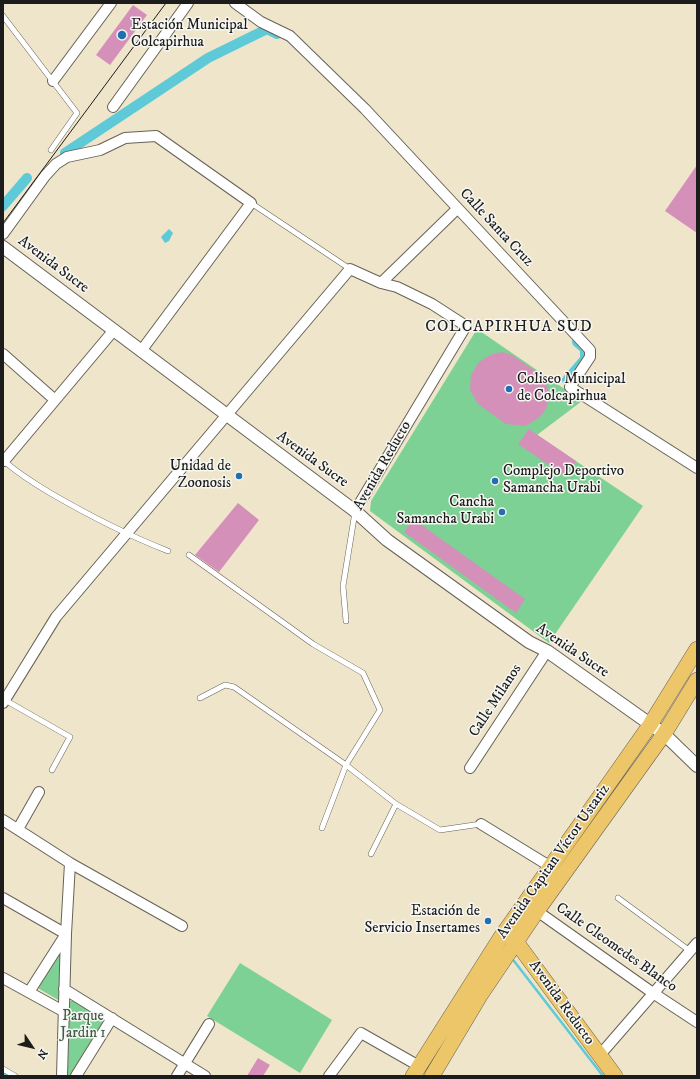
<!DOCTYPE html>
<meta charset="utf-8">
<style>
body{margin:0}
#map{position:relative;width:700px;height:1079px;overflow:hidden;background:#efe5ca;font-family:"IM FELL DW Pica",serif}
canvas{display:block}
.frame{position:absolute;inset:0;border:4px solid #1c1c1c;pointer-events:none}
.north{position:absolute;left:12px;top:1027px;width:40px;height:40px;-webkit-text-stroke:3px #f6f6f2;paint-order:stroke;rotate:125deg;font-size:11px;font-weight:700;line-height:16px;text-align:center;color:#1c1c1c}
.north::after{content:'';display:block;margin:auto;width:14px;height:18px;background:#1c1c1c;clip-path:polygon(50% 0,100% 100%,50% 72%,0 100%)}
</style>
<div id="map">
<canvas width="700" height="1079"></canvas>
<div class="frame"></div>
<div class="north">N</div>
</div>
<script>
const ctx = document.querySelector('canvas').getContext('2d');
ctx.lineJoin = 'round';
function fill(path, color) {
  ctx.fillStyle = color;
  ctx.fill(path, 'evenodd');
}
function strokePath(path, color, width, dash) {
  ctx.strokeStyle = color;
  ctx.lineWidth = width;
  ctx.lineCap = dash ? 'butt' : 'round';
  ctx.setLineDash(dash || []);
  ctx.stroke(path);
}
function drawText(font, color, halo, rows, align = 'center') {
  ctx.font = font + ' "IM FELL DW Pica",serif';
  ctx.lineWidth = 3;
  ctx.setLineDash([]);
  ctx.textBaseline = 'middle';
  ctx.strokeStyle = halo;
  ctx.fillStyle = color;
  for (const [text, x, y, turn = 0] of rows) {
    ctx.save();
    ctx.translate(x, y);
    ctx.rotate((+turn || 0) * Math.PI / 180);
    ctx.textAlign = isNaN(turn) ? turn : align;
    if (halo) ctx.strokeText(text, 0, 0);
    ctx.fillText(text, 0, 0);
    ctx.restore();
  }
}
fill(new Path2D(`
 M477,329L582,401L537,435L643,506L549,643L370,511L371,501Z
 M60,953V1001L36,987Z
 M240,963L332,1020L300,1073L207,1016Z
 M70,1001H74L101,1017L103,1023L71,1076H67L68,1004Z`), '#7dd194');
fill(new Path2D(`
 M169,229L173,233L169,241L165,243L161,237Z`), '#5ec9d7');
strokePath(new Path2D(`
 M514,961L603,1076
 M3,1073L8,1076`), '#5ec9d7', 2.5);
strokePath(new Path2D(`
 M65,153L208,58L267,29L277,34
 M3,206L27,178
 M567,380L585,359V349L577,342`), '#5ec9d7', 10);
fill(new Path2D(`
 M133,5L147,15L110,65L96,55Z
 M697,165V233L665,211Z
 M502,352L512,355L540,374L548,388L549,398L546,409L540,417L526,426L506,424L478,404L470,390L471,375L479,362L492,354Z
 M529,429L576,461L565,476L518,444Z
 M238,503L259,520L219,572L195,555Z
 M413,519L525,599L516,613L404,532Z
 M258,1058L270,1065L263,1076H247Z`), '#d490b9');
const service = new Path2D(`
 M3,16L77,113L51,150
 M251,203L350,269
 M4,461C19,474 35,484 52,494C90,516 127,535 168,551
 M189,555L313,644L363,673L380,710L346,765L322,828
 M346,621L343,586L355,512
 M200,698L225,685L234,687L346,765L396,804L440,830L481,824
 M5,700L70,737L52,770
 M371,854L396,804
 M618,898L690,951
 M3,1069L15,1076`);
const minor = new Path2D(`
 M235,3L261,22L290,36L365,109L590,350V357L570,387L697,468
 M53,81L111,3
 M113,107L188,3
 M3,234L45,176L56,164L67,157L100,150L125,138L156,136L251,203L141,351
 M381,283L457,209
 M3,354L55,400
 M4,461L114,330
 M3,703L56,617L350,269L381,283L397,287L432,304L466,326L355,511
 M470,768L547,651
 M3,820L70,863L182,926
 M481,824L551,867
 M18,829L39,792
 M3,898L66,934
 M537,911L653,993L697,1022
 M3,978L63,1011
 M64,989L205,1076
 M29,992L66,934
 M599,1056L697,943
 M62,1076L66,934L70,863
 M76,1076L112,1018
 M177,1076L209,1024
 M329,1076L361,1033L419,1066`);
const tertiary = new Path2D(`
 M3,247L355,511L387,540L529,642L547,651L664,734L697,766`);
const primary = new Path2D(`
 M511,938L517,943L615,1076
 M413,1076L501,937L650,725L697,649
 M432,1076L481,994L537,911L664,734L697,680`);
strokePath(service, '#666259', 6);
strokePath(minor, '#666259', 12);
strokePath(tertiary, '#666259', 14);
strokePath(primary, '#666259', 16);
strokePath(service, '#fff', 5);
strokePath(minor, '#fff', 10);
strokePath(tertiary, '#fff', 12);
strokePath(primary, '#ecc669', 15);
strokePath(new Path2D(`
 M3,223L166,3`), '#1c1c1c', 1);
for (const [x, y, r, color] of [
 [122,35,5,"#1f6fb2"],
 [509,389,4,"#1f6fb2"],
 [239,476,4,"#1f6fb2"],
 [495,481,4,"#1f6fb2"],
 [502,512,4,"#1f6fb2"],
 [488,921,4,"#1f6fb2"]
]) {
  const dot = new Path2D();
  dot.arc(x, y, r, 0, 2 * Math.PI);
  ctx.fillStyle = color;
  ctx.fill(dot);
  strokePath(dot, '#f6f6f2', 1.5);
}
drawText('15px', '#1c1c1c', '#f6f6f2', [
 ["Estación Municipal",131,26],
 ["Colcapirhua",131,43],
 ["Coliseo Municipal",517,380],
 ["de Colcapirhua",517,397],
 ["Unidad de",231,467,"right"],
 ["Zoonosis",231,484,"right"],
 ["Complejo Deportivo",503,472],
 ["Samancha Urabi",503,489],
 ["Cancha",494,503,"right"],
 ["Samancha Urabi",494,520,"right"],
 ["Estación de",480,912,"right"],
 ["Servicio Insertames",480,929,"right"]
], 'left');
drawText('15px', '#1c1c1c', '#f6f6f2', [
 ["Calle Santa Cruz",496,228,47],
 ["Avenida Sucre",53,265,37],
 ["Avenida Sucre",312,460,36],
 ["Avenida Reducto",383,466,-60],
 ["Avenida Sucre",572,651,34],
 ["Calle Milanos",496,701,-57],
 ["Avenida Capitan Víctor Ustariz",554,862,-55],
 ["Calle Cleomedes Blanco",616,948,35],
 ["Avenida Reducto",561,1003,54]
]);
drawText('15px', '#3e5b46', '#f6f6f2', [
 ["Parque",83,1017],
 ["Jardin 1",83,1034]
]);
ctx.letterSpacing = '1px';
drawText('16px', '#1c1c1c', '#f6f6f2', [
 ["COLCAPIRHUA SUD",509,328]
]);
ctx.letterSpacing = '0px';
</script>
